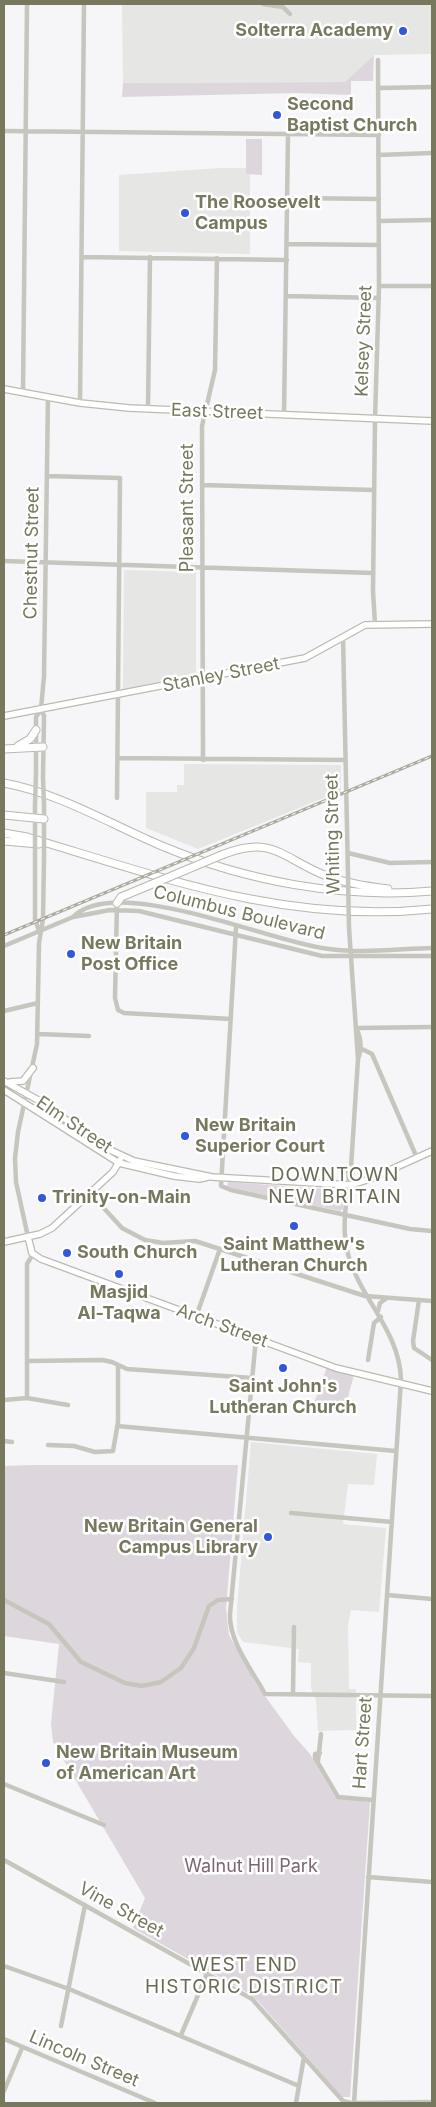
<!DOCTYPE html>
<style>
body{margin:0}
#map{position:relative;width:436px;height:2107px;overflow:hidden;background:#f6f5f7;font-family:Inter,sans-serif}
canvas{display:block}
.frame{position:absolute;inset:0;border:5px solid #78785f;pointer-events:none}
</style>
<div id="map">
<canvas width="436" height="2107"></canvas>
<div class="frame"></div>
</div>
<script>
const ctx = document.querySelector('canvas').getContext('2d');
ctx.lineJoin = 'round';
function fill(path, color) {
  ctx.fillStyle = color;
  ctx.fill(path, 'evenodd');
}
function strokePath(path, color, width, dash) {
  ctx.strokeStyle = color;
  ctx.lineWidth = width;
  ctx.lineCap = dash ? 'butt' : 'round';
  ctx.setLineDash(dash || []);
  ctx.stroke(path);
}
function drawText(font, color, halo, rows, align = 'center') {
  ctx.font = font + ' Inter,sans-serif';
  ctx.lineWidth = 5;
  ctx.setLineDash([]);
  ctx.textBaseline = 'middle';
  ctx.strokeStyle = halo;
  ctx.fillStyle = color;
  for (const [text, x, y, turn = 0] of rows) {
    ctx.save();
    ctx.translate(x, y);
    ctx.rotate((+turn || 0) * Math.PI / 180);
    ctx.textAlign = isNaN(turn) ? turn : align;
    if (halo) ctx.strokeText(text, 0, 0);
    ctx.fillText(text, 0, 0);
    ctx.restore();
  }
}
fill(new Path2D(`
 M122,4H432V54L374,55L345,82L123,83Z
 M220,168H246V174H250V254L119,251V175Z
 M124,570L196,572V675L123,689Z
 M184,764L341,765V791L198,849L146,828V792H177V785H184Z
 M251,1442L377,1454L374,1485L348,1484L343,1524L386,1528L379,1612L351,1610L348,1625L349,1689H356V1730L318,1731L316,1700L311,1688V1663L298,1662L299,1649L243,1642L237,1632V1608Z`), '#e6e6e5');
fill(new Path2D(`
 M374,55L373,81H351V95L296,93L122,97L123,83L345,82Z
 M246,139H262V175L246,174Z
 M228,1182L341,1190L344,1195L343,1209L340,1211L227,1187Z
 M327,1367L354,1375L346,1404L339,1403L337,1410L313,1406Z
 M32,1465H238L226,1608L229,1635L257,1685L294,1736L310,1754L335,1797L370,1802L350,2097H342L258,2001L248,1993L133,1928L145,1898L53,1742L51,1724L59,1644L4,1636V1466Z`), '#ded6dd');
const major = new Path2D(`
 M4,389L80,403L129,408L432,421
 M4,716L305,658L365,625L432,624
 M4,1081L38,1100L108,1149L134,1161L212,1177L351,1185L370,1179L432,1151
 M10,1082L23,1081L33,1068
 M4,1090L119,1163L174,1176L199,1179L208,1177
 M28,1237L32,1253L41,1259L336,1368L432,1391
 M4,1242L40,1234L52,1228L113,1172L120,1160`);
const highway = new Path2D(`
 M18,746L30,739L36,730
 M4,749L43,747
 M4,783C59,793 110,824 162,846C246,881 341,899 432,891
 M4,815L44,819
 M4,833L27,837C164,878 287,924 432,909
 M4,841L39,844
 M224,854C273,835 282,858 324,875C345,883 366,886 388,889
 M117,903L121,897L150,885`);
strokePath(major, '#bbbbb2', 8);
strokePath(highway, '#b8b8b0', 9);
strokePath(new Path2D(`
 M263,4L283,7L290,14
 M379,88L432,87
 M4,131L379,135
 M378,155L432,153
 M288,198L379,199
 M379,221L432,220
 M287,244L379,245
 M82,257L287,260
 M379,286H432
 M286,296L379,298
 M23,392L27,4
 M80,403L84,4
 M148,409L150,257
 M284,415L288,134
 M47,476L120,478L117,798
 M202,485L374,490
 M4,561L373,573
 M375,624L373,591L375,419L379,286L378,60
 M343,637L348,875
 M118,758L345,760
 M203,760L202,426L215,370L217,258
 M36,774V717L41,709
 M43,777L44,716L41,709L44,676L48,396
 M35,826V804
 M44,828V806
 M348,853L390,863L432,862
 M35,857V919L39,931
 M117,903L115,998L118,1010L124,1013L231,1019
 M73,917L110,910L139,911L322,956H432
 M236,927L221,1186L231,1190L410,1229L432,1231
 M349,928L358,1059
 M4,946L73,917C116,874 266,940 322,948C358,954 396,949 432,948
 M4,1011L38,1003
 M357,1028L432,1027
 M38,1034L89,1036
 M360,1048L372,1054L417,1158
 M349,1183L348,1170L351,1167
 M90,1193L122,1228L145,1240L163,1243L195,1241L365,1296L432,1301
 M28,1237L16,1182L15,1158L18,1132L37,1044L39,943L43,919L44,859
 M419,1300L413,1341L414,1348L432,1360
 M378,1311L380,1303L387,1298
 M196,1317L220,1249
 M256,1338L230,1614C229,1642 252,1670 265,1694L432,1696
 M368,1360L374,1323L381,1317
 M29,1361L102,1360L112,1362L127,1369L252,1378
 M27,1398V1264L33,1254
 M4,1400L27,1398L68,1405
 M117,1426L396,1451
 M4,1441L12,1442
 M48,1445L74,1446L95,1452L113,1451L118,1422V1366
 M291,1513L392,1522
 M387,1595L432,1599
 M4,1600L49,1624L81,1662L125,1683L142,1686L161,1682L181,1668L194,1648L209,1606L218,1600L232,1599
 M4,1673L64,1682
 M293,1693L294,1627
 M320,1753L315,1754V1758L338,1797L373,1800
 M318,1761L321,1734
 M4,1784L104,1825
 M4,1860L252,1999L343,2101L351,2103L432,2102
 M368,1877L432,1882
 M4,1966L69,1989L299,2086
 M61,2026L85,1905
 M181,2035L207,1974
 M4,2039L155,2103
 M4,2091L22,2048
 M296,2103L304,2057
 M354,2103L401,1380C400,1331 360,1299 348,1254C342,1233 345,1206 349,1185C351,1178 354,1174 351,1167L358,1059C362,1050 361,1038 357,1030`), '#c6c6be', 4.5);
strokePath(major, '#fff', 5.5);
strokePath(highway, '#fff', 7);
const rail = new Path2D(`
 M4,935L432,756`);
strokePath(rail, '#abab9e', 3);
strokePath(rail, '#fff', 1, [4]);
const highwayBridge = new Path2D(`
 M150,885L224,854`);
strokePath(highwayBridge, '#b8b8b0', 9, []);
strokePath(new Path2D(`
 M43,777L44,806
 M35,804L36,774
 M35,857V826
 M44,859V828
 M348,875L349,928`), '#c6c6be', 4.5);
strokePath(highwayBridge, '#fff', 7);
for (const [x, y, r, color] of [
 [403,31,5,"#3157db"],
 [277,115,5,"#3157db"],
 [185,213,5,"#3157db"],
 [71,954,5,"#3157db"],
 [185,1136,5,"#3157db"],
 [42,1198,5,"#3157db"],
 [294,1226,5,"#3157db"],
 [67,1253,5,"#3157db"],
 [119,1274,5,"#3157db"],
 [283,1368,5,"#3157db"],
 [268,1537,5,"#3157db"],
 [46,1763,5,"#3157db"]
]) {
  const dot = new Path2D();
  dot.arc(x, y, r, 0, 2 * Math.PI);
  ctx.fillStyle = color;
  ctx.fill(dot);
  strokePath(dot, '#fff', 2);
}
drawText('bold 18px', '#78785f', '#fff', [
 ["Solterra Academy",393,31,"right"],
 ["Second",287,105],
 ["Baptist Church",287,126],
 ["The Roosevelt",195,203],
 ["Campus",195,224],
 ["New Britain",81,944],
 ["Post Office",81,965],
 ["New Britain",195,1126],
 ["Superior Court",195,1147],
 ["Trinity-on-Main",52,1198],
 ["Saint Matthew's",294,1245,"center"],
 ["Lutheran Church",294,1266,"center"],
 ["South Church",77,1253],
 ["Masjid",119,1293,"center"],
 ["Al-Taqwa",119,1314,"center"],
 ["Saint John's",283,1387,"center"],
 ["Lutheran Church",283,1408,"center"],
 ["New Britain General",258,1527,"right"],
 ["Campus Library",258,1548,"right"],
 ["New Britain Museum",56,1753],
 ["of American Art",56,1774]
], 'left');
drawText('18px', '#78785f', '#fff', [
 ["Kelsey Street",364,341,-88],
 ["East Street",217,412,2],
 ["Pleasant Street",188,508,-90],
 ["Chestnut Street",32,553,-89],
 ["Stanley Street",221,675,-11],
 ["Whiting Street",333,834,-91],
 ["Columbus Boulevard",239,913,14],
 ["Elm Street",74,1125,34],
 ["Arch Street",222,1326,20],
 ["Hart Street",363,1743,-86],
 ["Vine Street",121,1910,29],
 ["Lincoln Street",84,2059,23]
]);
drawText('18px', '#7c6674', '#fff', [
 ["Walnut Hill Park",251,1867]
]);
ctx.letterSpacing = '1px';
drawText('19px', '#6a6a55', '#fff', [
 ["DOWNTOWN",335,1175],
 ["NEW BRITAIN",335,1197],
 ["WEST END",244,1965],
 ["HISTORIC DISTRICT",244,1987]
]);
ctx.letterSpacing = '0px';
</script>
